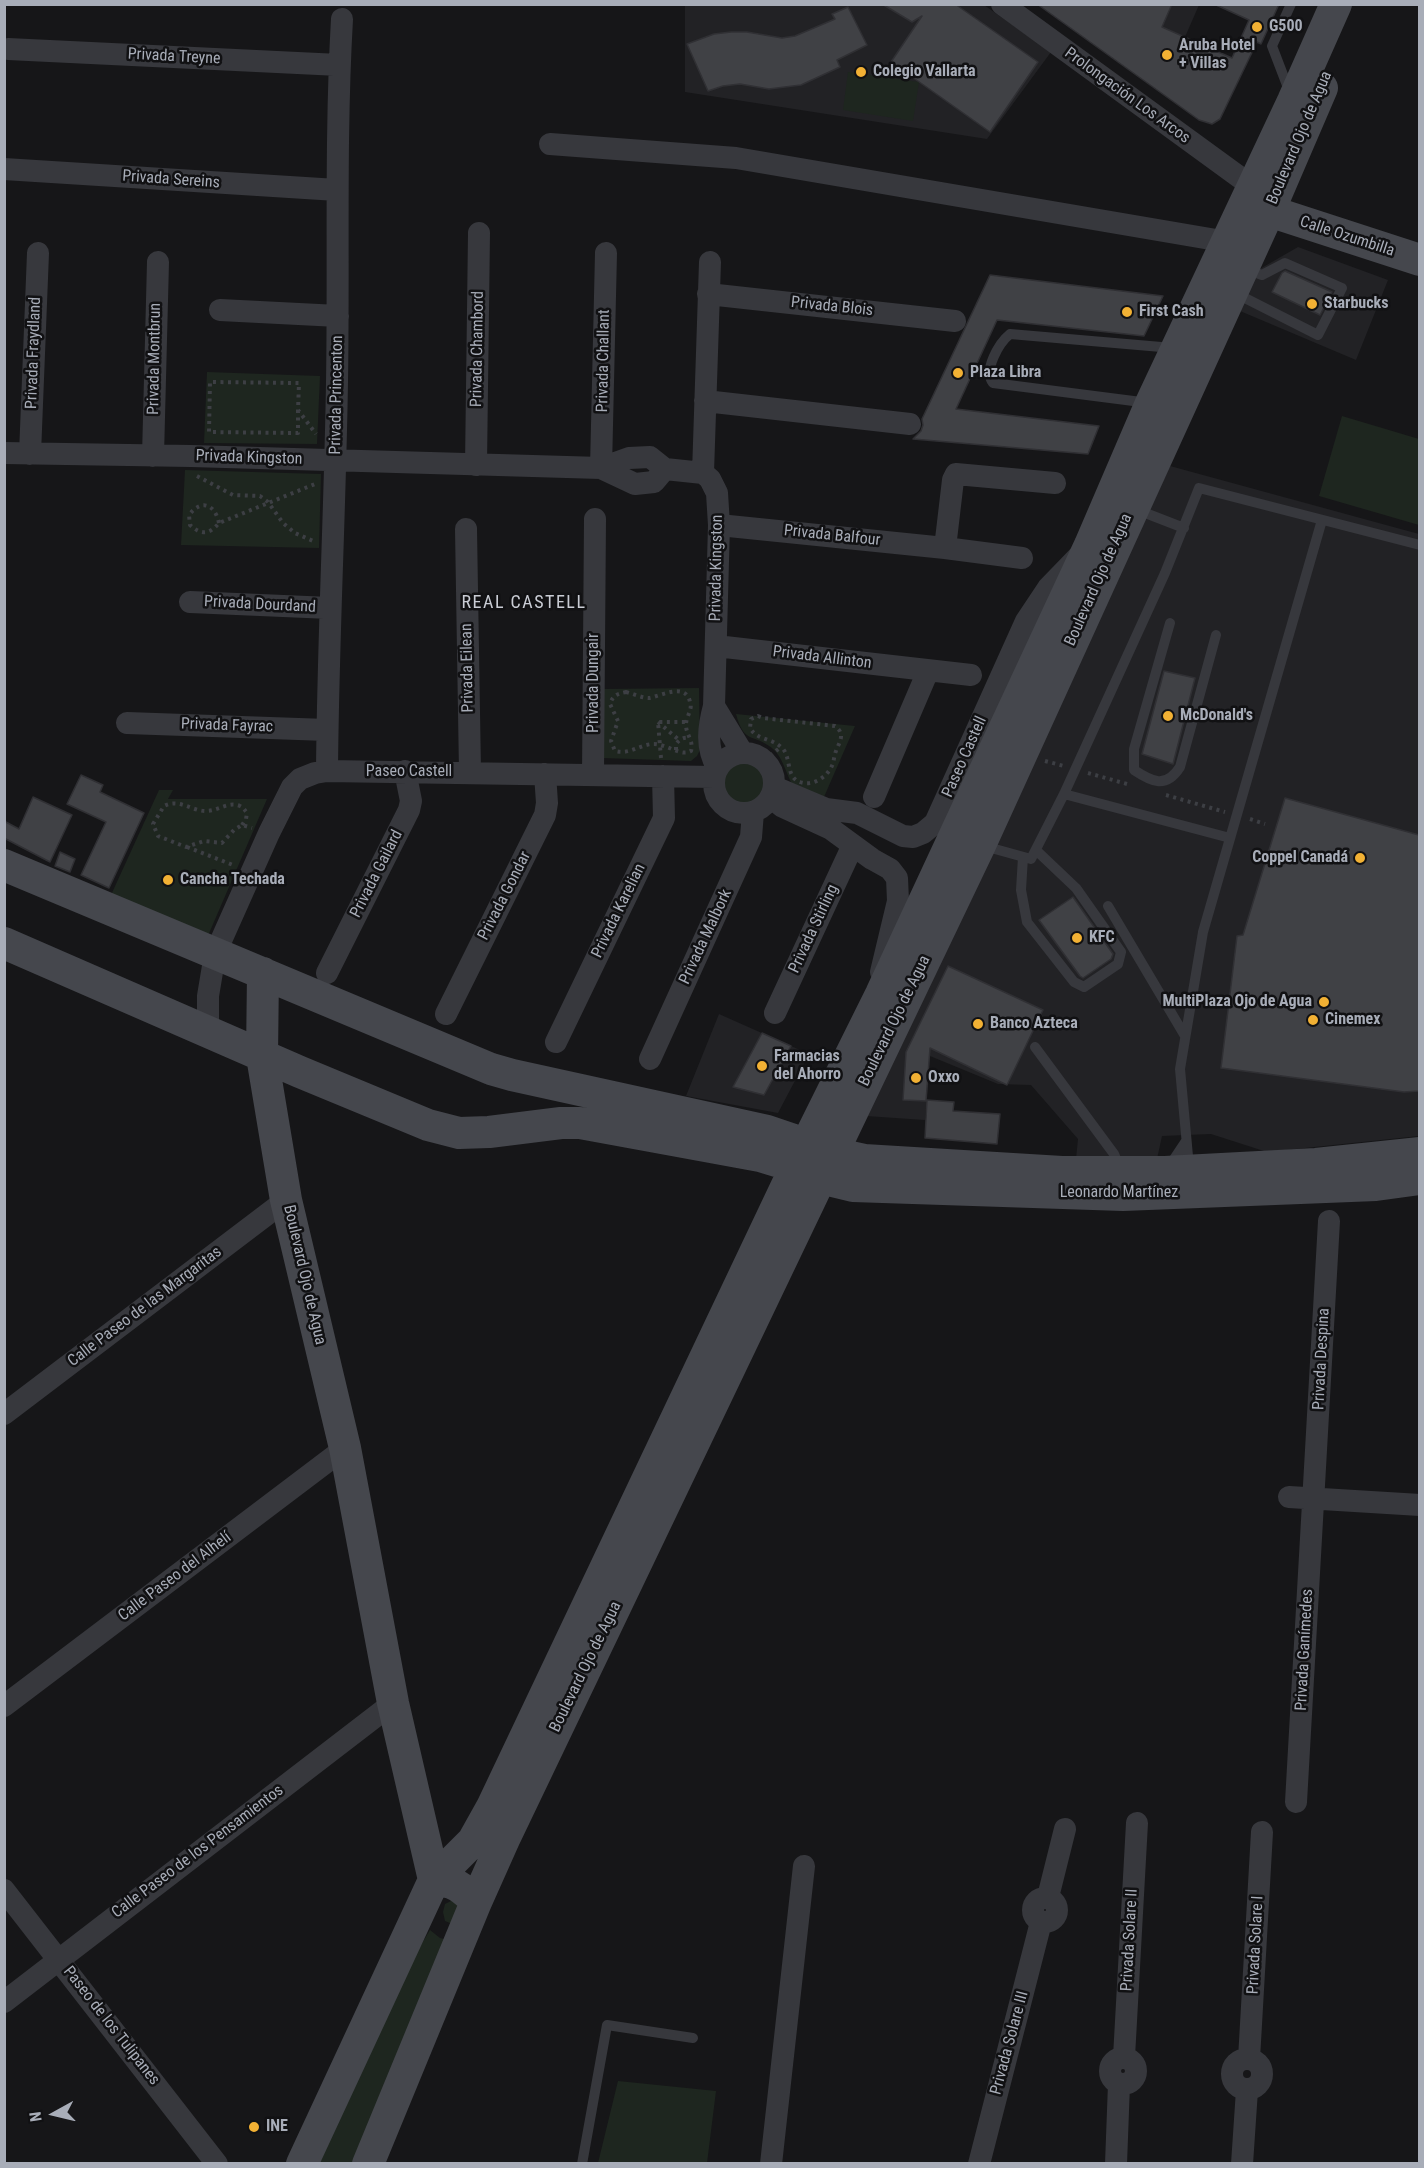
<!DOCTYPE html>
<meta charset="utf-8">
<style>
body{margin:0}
#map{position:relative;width:1424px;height:2168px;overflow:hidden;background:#161618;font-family:"Roboto Condensed",sans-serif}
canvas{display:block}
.frame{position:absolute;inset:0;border:6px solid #a8adb8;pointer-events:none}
.north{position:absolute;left:24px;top:2084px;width:60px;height:60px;-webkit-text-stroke:4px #111113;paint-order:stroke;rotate:262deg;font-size:16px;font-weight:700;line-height:24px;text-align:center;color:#a8adb8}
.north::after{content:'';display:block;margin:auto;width:21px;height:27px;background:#a8adb8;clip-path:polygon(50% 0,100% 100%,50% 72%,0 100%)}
</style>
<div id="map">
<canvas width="1424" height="2168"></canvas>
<div class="frame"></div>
<div class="north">N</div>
</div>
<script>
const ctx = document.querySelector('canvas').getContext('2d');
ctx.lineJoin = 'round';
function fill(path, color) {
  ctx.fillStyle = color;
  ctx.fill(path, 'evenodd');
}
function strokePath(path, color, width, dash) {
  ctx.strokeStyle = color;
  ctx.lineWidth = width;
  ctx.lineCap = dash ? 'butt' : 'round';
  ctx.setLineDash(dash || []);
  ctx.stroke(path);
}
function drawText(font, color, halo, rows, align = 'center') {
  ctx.font = font + ' "Roboto Condensed",sans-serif';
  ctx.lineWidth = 5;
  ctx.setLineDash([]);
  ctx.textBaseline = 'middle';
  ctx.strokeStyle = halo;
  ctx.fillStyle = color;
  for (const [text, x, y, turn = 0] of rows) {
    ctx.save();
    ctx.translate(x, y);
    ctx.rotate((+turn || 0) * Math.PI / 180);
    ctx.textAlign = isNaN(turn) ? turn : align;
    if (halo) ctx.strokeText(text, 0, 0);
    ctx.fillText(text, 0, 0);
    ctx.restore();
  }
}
fill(new Path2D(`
 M685,5H984L1051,52L987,139L685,92Z
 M1172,5H1199L1185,37L1162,27Z
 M1298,247L1388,280L1356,360L1240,311L1258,270Z
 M1170,466L1419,534V1136L1267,1152L1211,1134L1162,1136L1157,1159H1076L1078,1139L1031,1085L998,1084L930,1056L925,1120L866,1116Z
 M719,1014L809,1054L778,1113L686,1096Z`), '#222225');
fill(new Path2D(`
 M848,72L919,82L913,121L843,110Z
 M207,372L320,376L317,444L204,443Z
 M1342,416L1419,439V525L1319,496Z
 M185,470L321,474L319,548L181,545Z
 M699,688L700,750L697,756L691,761L602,758L603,689Z
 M736,714L855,726L824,797L793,786C786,774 783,757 772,748C752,733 744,744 736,714Z
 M722 782a22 22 0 1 1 44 0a22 22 0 1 1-44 0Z
 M159,790H173L168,799H267L207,938L111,895Z
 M453,1900L464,1904L455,1925L445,1921L443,1912L445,1904Z
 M430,1930L440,1938L452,1941L363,2163L314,2164L389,1998Z
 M618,2081L716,2091L707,2163H598Z`), '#1e261f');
const building = new Path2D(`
 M882,4H955L1038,62L990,132L891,62L922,16L912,22Z
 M1037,4H1172L1162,27L1232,58L1249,20L1214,4H1279L1261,44L1257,42L1220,119L1212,124L1199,120Z
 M848,7L867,45L837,60L840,67L801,85L769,89L740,84L723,86L708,91L687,44L714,34L731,32H747L782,38L795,36L835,19L832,14Z
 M1285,271L1332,292L1320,315L1272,292L1282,273Z
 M990,275L1163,296L1144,336L997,320L956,409L1099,426L1088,454L913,439L921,431L923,425L922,419Z
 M1164,671L1195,678L1173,764L1142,754Z
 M81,775L103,785L100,792L144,813L109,888L81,875L106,822L67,804Z
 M33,797L72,815L50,862L4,838V821L19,829Z
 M1285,798L1419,835V1091L1404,1092L1221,1068L1237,936L1243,935Z
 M60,852L75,859L70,872L55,866Z
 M1073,897L1113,954L1111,959L1083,978L1080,976L1039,920Z
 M948,966L1043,1010L1007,1085L930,1048L926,1101L903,1100L906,1052Z
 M762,1033L791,1046L764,1095L733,1087Z
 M927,1100L954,1102L953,1111L1000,1114L997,1144L925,1138Z`);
fill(building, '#404145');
strokePath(building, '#303034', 1.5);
strokePath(new Path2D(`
 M298,410V433L209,432L210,382L299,383L298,410L316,434
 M197,476L233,495L260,496L268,502L283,523L295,533L313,541
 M219,523C215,505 202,498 189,515L190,525C201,535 209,535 219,523L315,484
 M626,692C634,694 642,698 649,698C661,696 686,682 690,702C693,710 686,716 686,725C686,735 694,741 691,751C681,757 667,744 654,744C640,744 630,755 615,751L611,741L618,721L610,704C613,695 617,694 626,692Z
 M758,716L763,718L835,726C847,735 838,743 835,754C834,757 834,760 833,763C829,776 813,787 800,782C785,777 792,756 781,747C771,738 757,740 750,728L751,719Z
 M658,722L679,740
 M676,750V744C680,739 683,737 690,738
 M661,758L658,722H686
 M764,760L781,747
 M1045,761L1064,766
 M1088,773L1127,784
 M1166,795L1225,812
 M1250,819L1265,824
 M242,825L246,819L247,813C244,809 244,808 240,806C228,801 218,811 206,811C191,811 179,798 164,806L153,824L158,836L186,847L204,841L222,843L234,830L242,825L252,828
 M187,847L233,865`), '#3d3f44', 4, [3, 4.5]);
strokePath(new Path2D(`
 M1290,93L1272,46L1291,4
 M1235,293L1318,335L1342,288L1285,263L1262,275L1246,269
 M1149,403L993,383C983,370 999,343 1010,334L1173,348
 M1135,509L1184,528
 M1170,623L1134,749V770C1152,782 1166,789 1180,767L1216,635
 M1064,794L1230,838
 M984,846L1031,859L1064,794L1165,573L1199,488L1420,545
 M1023,857L1021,890L1027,922L1074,982L1084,987L1118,964L1121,952L1076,888L1036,850
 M1108,906L1185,1036
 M1035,1047L1114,1154L1120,1168
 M1189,1167L1180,1069L1203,932L1322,520
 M1168,1168L1186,1141
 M582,2164L607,2025L693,2038`), '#37383d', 10);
strokePath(new Path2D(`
 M1002,4L1253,187
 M8,49L339,65
 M550,144L736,158L1228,242
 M4,169L337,190
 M708,294L955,321
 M220,310L338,316
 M705,401L910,424
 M4,453L191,456L601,468L629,458L650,457L665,469L703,473L710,479L717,493L719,525L714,706C708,728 706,748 717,767
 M30,454L38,253
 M153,456L158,262
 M476,465L479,233
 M601,468L606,253
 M601,468L635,484L654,482L665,469
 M703,473L710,262
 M719,525L945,548L1022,558
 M466,529L470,772
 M945,548L953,480L956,474L1055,483
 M190,602L330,608
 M716,646L971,675
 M714,706L742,752
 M127,723L327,730
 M714 783a30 30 0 1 1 60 0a30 30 0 1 1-60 0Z
 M327,771C328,641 335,512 337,382C339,261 335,140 342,19
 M593,775L595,519
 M774,787L826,809L857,813L903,836L913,837L923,833L935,823L1026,621L1048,588L1078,557
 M874,797L928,671
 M781,806L831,829L872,859L890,869L897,878L898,901L881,972
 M327,973L409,810L411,801L405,771
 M775,1013L853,845
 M446,1014L545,815L547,803L545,774
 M208,1032V996L215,954L269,833L292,787L300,779L315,773L327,771L714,777
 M556,1042L664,818L663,776
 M650,1059L751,837L753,812
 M4,1414L286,1200
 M1289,1497L1420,1505
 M4,1706L345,1448
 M1296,1802L1329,1221
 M4,1890L217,2164
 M1048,1897L1065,1829
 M1033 1910a12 12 0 1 1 24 0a12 12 0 1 1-24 0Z
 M4,2002L393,1703
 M1124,2057L1137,1823
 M1110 2071a13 13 0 1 1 26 0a13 13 0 1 1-26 0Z
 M1249,2059L1262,1832
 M1232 2074a15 15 0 1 1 30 0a15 15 0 1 1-30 0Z
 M771,2164L804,1866
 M979,2164L1041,1922
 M1116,2164L1119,2084
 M1242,2164L1247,2090`), '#37383d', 22);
strokePath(new Path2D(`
 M1258,195L1269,211L1420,260
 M4,865L491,1069L512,1075L767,1131L832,1153L864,1160L1062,1172H1165L1316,1164L1420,1153
 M4,943L300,1072L428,1125L459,1133L489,1132L561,1123H580L760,1156L796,1167L820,1178L853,1186L1123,1195L1376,1185L1420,1179
 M263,973L262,1056L286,1200L345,1448L393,1703L434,1880C454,1881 462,1887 476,1902
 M302,2164L434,1880L473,1841L492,1807L807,1143L881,994L1090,545L1151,403L1293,101L1336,4
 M368,2164L476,1902L505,1837L980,845L1269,211L1322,88`), '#45474d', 32);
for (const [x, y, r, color] of [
 [1257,27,6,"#f2b134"],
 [1167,55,6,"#f2b134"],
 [861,72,6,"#f2b134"],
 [1312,304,6,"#f2b134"],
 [1127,312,6,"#f2b134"],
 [958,373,6,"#f2b134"],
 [1168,716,6,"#f2b134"],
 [1360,858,6,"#f2b134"],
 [168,880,6,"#f2b134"],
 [1077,938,6,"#f2b134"],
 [1324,1002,6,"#f2b134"],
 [1313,1020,6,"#f2b134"],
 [978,1024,6,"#f2b134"],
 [762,1066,6,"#f2b134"],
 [916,1078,6,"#f2b134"],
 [254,2127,6,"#f2b134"]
]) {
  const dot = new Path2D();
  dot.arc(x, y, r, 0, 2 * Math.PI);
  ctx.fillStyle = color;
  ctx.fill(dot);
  strokePath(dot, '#111113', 2);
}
drawText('bold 16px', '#a8adb8', '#111113', [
 ["G500",1269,27],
 ["Aruba Hotel",1179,46],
 ["+ Villas",1179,64],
 ["Colegio Vallarta",873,72],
 ["Starbucks",1324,304],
 ["First Cash",1139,312],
 ["Plaza Libra",970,373],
 ["McDonald's",1180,716],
 ["Coppel Canadá",1348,858,"right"],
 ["Cancha Techada",180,880],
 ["KFC",1089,938],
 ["MultiPlaza Ojo de Agua",1312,1002,"right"],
 ["Cinemex",1325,1020],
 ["Banco Azteca",990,1024],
 ["Farmacias",774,1057],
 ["del Ahorro",774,1075],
 ["Oxxo",928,1078],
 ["INE",266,2127]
], 'left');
drawText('16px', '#a8adb8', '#111113', [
 ["Privada Treyne",174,57,3],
 ["Prolongación Los Arcos",1127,96,36],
 ["Boulevard Ojo de Agua",1300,138,-67],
 ["Privada Sereins",171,180,4],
 ["Calle Ozumbilla",1347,237,18],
 ["Privada Blois",832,307,6],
 ["Privada Chambord",478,349,-89],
 ["Privada Fraydland",34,353,-88],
 ["Privada Montbrun",155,359,-89],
 ["Privada Challant",604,361,-89],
 ["Privada Princenton",337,395,-89],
 ["Privada Kingston",249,458,2],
 ["Privada Balfour",832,536,6],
 ["Privada Kingston",717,568,-89],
 ["Boulevard Ojo de Agua",1099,580,-66],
 ["Privada Dourdand",260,605,3],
 ["Privada Allinton",822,658,7],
 ["Privada Eilean",468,668,-91],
 ["Privada Dungair",594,683,-90],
 ["Privada Fayrac",227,726,2],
 ["Paseo Castell",965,757,-66],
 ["Paseo Castell",409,772],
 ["Privada Gailard",377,874,-63],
 ["Privada Gondar",505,896,-63],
 ["Privada Karelian",619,911,-64],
 ["Privada Stirling",814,929,-65],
 ["Privada Malbork",706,937,-65],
 ["Boulevard Ojo de Agua",895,1021,-64],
 ["Leonardo Martínez",1119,1193],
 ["Boulevard Ojo de Agua",304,1275,77],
 ["Calle Paseo de las Margaritas",145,1307,-37],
 ["Privada Despina",1322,1359,-87],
 ["Calle Paseo del Alhelí",175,1577,-37],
 ["Privada Ganímedes",1305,1650,-87],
 ["Boulevard Ojo de Agua",586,1667,-64],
 ["Calle Paseo de los Pensamientos",198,1852,-37],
 ["Privada Solare II",1130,1940,-87],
 ["Privada Solare I",1256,1945,-87],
 ["Paseo de los Tulipanes",111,2026,52],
 ["Privada Solare III",1010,2043,-75]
]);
ctx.letterSpacing = '1.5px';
drawText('18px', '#c9ccd4', '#111113', [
 ["REAL CASTELL",524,603]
]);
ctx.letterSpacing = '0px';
</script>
